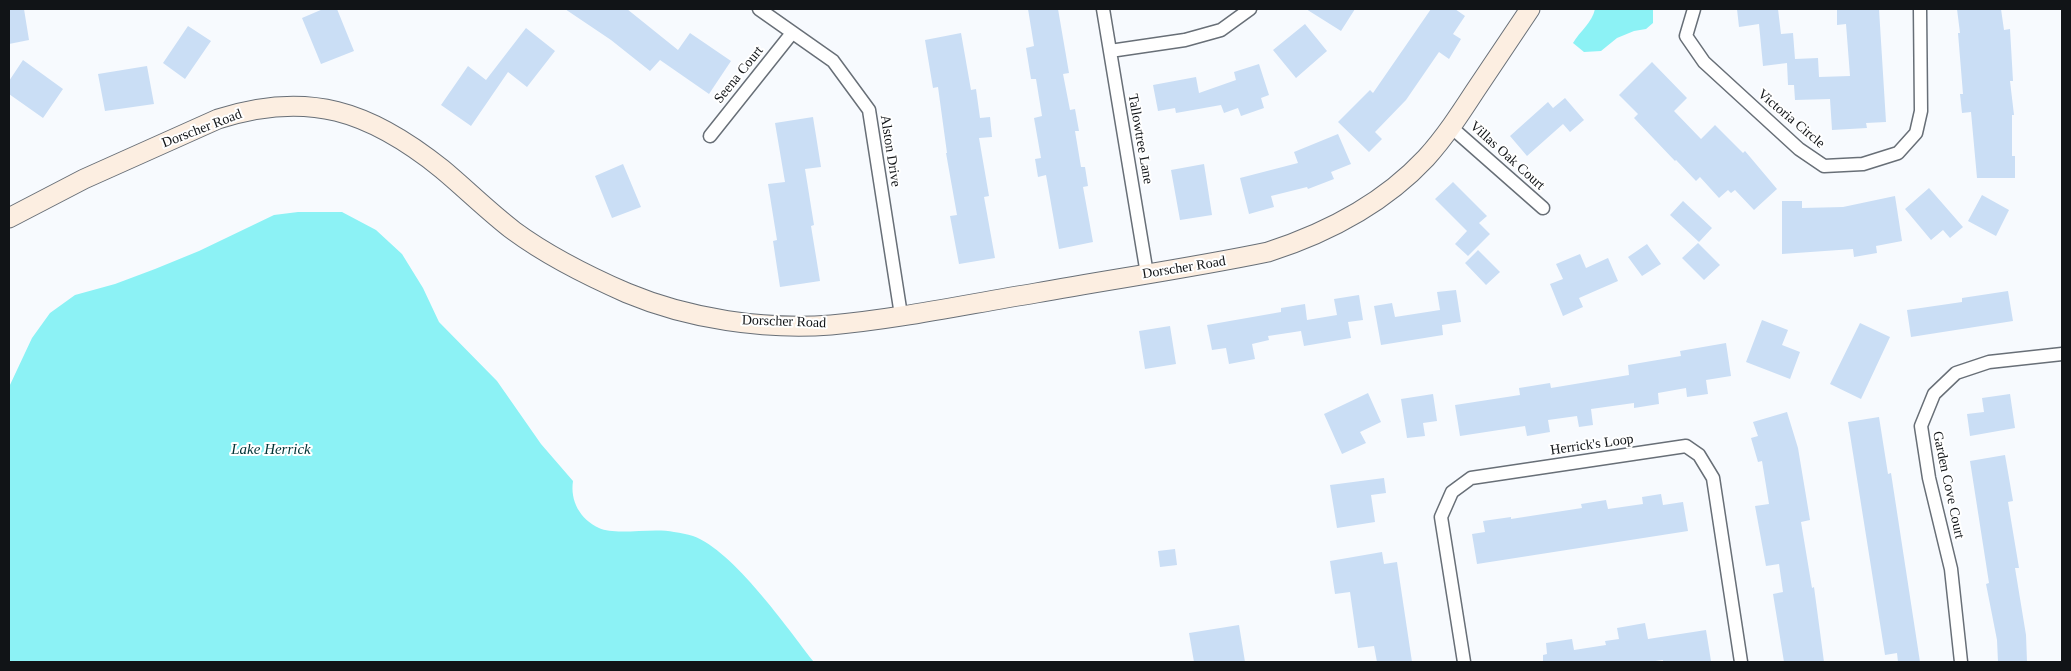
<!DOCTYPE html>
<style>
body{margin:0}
#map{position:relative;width:2071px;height:671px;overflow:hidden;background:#f7fafe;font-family:"Times New Roman",serif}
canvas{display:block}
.frame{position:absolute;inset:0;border:10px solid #111417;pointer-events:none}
</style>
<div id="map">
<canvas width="2071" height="671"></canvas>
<div class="frame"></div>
</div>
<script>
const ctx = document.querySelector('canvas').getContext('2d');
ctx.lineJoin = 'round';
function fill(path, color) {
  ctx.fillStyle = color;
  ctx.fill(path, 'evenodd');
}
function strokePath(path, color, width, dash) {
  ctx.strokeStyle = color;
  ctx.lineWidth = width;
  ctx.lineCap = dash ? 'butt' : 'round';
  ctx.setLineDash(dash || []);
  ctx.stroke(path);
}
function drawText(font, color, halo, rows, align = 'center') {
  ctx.font = font + ' "Times New Roman",serif';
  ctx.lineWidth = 4;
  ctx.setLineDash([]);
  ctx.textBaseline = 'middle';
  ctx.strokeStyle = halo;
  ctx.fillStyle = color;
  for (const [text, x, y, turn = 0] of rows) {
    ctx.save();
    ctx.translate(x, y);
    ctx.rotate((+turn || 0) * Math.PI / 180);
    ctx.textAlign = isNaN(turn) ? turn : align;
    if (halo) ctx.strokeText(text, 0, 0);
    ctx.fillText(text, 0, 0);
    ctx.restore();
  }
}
fill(new Path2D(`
 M1595,9H1653V23L1646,29L1634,31L1617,38L1601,51L1584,52L1573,43C1580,31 1592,23 1595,9Z
 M298,212H342L376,230L402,254L423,288L439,322L497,381L541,444L573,481C570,501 580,519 599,528C616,536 653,527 674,532C681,533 687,534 693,536C734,551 787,628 814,662H9V387L32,338L50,313L75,295L115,284L155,269L199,251L274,215Z`), '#8cf2f5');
fill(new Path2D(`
 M9,9H24L29,40L9,44Z
 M323,9H337L354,51L321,64L302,18Z
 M565,9H627L678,50L690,33L731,61L709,94L660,60L650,71L611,40Z
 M1028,9H1058L1069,73L1063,74L1070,110L1075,109L1079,131H1075L1081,167H1085L1088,186L1083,187L1093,242L1059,249L1046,175L1038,177L1035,159L1041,158L1034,118L1042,116L1036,79H1031L1026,48L1034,46Z
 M1306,9H1355L1341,31Z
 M1431,9H1455L1465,16L1453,34L1461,39L1449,59L1439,52L1406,100L1375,132L1382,139L1369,152L1338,122L1370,90L1373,93Z
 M1737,9H1778L1781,34L1793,33L1795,59L1818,58L1819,77L1850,76L1846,24L1837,25V9H1879L1886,122L1866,123L1867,128L1832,130L1830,99L1795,100L1794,85H1788L1787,63L1763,66L1759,24L1739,27Z
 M1957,9H2001L2004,30L2010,29L2013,81H2010L2014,115H2012V156H2015V178H1977L1971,112L1962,113L1960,94H1963L1958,33H1960Z
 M1305,24L1327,51L1296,78L1273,50Z
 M188,26L211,41L185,79L163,63Z
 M526,28L555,51L527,87L508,72L471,126L441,105L468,66L486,80Z
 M961,33L971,90L976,89L980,118L990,117L992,137L979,138L989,196L984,197L995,258L959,264L950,216L957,215L946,153H947L938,87L933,88L925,40Z
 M23,60L63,89L43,118L9,94V81Z
 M1652,62L1687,98L1674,111L1701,139L1715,125L1743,153L1745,151L1777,189L1754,210L1735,190L1731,193L1728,190L1719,198L1700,177L1696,181L1676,160L1675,161L1634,118L1638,114L1619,95Z
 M1259,64L1269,95L1261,98L1264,108L1241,116L1238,108L1224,113L1221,105L1176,113L1175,108L1158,111L1153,85L1196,77L1199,93L1236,80L1234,72Z
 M147,66L154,104L105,111L98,74Z
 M1565,98L1584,120L1570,132L1563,124L1527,156L1510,136L1548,102L1553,108Z
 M813,117L821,167L805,169L814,225L811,226L820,281L780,287L773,241L777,240L768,184L785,182L775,123Z
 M1338,134L1351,164L1331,172L1334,179L1308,189L1307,187L1271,196L1274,207L1249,214L1240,178L1298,163L1294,152Z
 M623,164L641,207L612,218L595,176Z
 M1204,164L1212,215L1180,220L1171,170Z
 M1453,182L1487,216L1479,223L1490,234L1468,256L1455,244L1467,231L1435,199Z
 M1929,188L1963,227L1950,238L1943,230L1931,240L1905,209Z
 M1982,195L2009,210L1996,236L1968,221Z
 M1895,196L1902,241L1876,246L1877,253L1854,257L1853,249L1782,254V201H1802V208L1843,207Z
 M1683,201L1712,228L1699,242L1670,215Z
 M1698,243L1720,265L1704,280L1682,258Z
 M1647,244L1661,264L1642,276L1628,257Z
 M1478,250L1500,272L1486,285L1465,263Z
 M1580,254L1586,268L1608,258L1618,281L1579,298L1583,307L1563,316L1550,284L1563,279L1556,264Z
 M1456,290L1461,322L1442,325L1443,335L1381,345L1374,306L1392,303L1395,317L1440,310L1437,292Z
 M2008,291L2013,321L1911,337L1907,310L1962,302V298Z
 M1359,295L1363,320L1348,322L1351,338L1304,346L1301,331L1268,336L1269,340L1252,344L1255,359L1229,364L1226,348L1212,350L1207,325L1281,312V308L1305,304L1307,320L1337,315L1334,299Z
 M1762,320L1788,330L1782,345L1800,352L1790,379L1746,362Z
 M1860,323L1890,337L1861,399L1830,384Z
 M1170,326L1176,364L1145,369L1139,331Z
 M1726,343L1731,376L1706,380L1708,394L1687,397L1686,388L1658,393L1659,404L1634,408V403L1591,409L1593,425L1579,427L1577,416L1548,420L1550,432L1527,436L1525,426L1460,436L1455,405L1520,395L1519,388L1550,383L1551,388L1629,375L1628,365L1681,356L1680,351Z
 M1368,393L1381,422L1360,432L1366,443L1342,454L1324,414Z
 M1433,394L1437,421L1423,423L1425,436L1407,438L1401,399Z
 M2010,394L2015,428L1970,436L1967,414L1984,412L1982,398Z
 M1787,412L1798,448L1810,520L1801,522L1812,588L1814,587L1824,662H1784L1773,594L1783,592L1779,564L1766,566L1755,506L1769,504L1762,461L1758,462L1751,438L1758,436L1753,422Z
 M1879,417L1888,474L1891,473L1920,662H1898L1897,653L1885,655L1848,422Z
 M2005,455L2013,501L2008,502L2019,568H2015L2026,635L2027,662H1998L1997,640L1986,584L1989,583L1970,461Z
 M1384,478L1386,493L1371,495L1375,522L1337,528L1330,485Z
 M1661,494L1663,505L1683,502L1688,531L1477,564L1472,534L1485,532L1483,521L1511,517V519L1582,508L1581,504L1606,500L1608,509L1643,504L1642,497Z
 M1175,549L1177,565L1160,567L1158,551Z
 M1382,552L1384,564L1397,562L1412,662H1377L1374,646L1358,648L1350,592L1335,594L1330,561Z
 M1645,623L1648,639L1706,630L1711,661L1701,662H1663V660L1648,662H1543V655L1547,654L1546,643L1572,639L1574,650L1606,645L1605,641L1619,639L1617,628Z
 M1239,625L1245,662H1194L1189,633Z`), '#cadef5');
const street = new Path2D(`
 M759,9L833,61L869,110L901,315
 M1103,9L1147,274
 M1694,9L1686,36L1704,62L1799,149L1824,166L1863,164L1898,153L1916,133L1921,111L1920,9
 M1110,51L1185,40L1221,30L1250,9
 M1451,127L1543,208
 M710,136L792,33
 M1464,662L1441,517L1452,492L1471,478L1686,446L1699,455L1713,478L1741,662
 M1961,662L1951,569L1929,478L1921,426L1934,394L1956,373L1989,362L2062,354`);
const secondary = new Path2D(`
 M9,218L84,179L218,119C308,90 370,111 442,169C466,189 489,212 514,231C548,256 588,276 627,293C689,319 764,330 831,325C899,319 968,304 1036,293C1113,279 1191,268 1268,252C1327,233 1383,204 1426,158C1445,137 1460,114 1475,91C1494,63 1512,36 1530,9`);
strokePath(street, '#686f77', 15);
strokePath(secondary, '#686f77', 21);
strokePath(street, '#fff', 12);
strokePath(secondary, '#fceee1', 19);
drawText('14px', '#111417', '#fff', [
 ["Seena Court",739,75,-51],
 ["Victoria Circle",1791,119,40],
 ["Dorscher Road",202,129,-21],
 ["Tallowtree Lane",1140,139,80],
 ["Alston Drive",890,151,81],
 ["Villas Oak Court",1507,156,42],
 ["Dorscher Road",1184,268,-9],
 ["Dorscher Road",784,322,2],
 ["Herrick's Loop",1592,445,-8],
 ["Garden Cove Court",1948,485,78]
]);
drawText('italic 15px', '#003335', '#fff', [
 ["Lake Herrick",271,450]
]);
</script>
